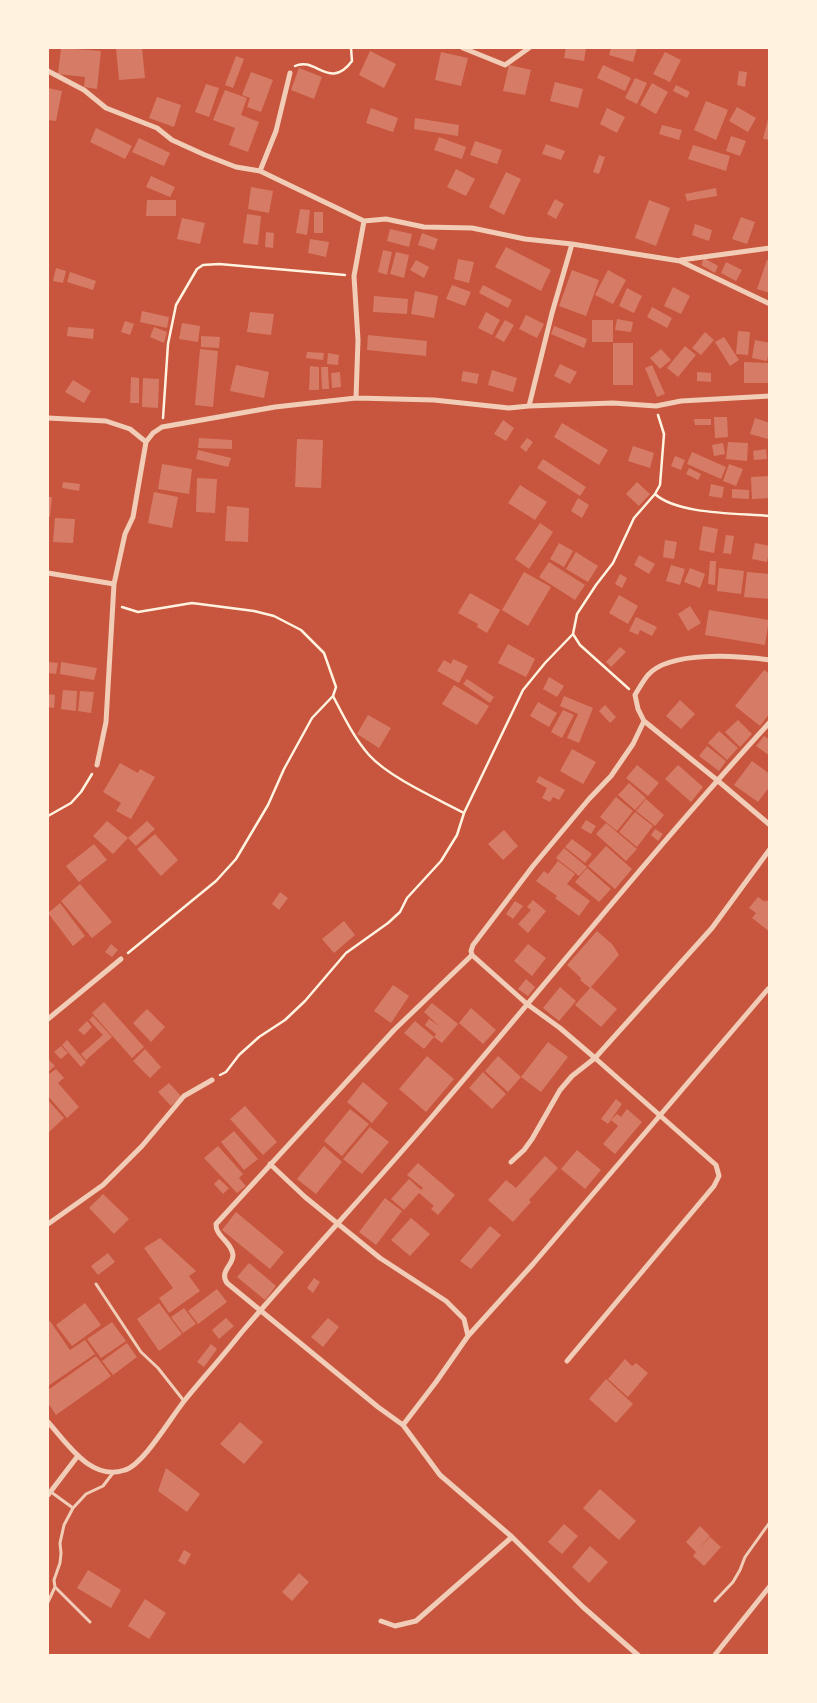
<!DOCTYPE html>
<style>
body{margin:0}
#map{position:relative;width:817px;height:1703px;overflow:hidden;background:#c8553d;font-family:Overpass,sans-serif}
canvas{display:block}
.frame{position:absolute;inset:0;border:49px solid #fff3e0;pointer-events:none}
</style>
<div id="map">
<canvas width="817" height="1703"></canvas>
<div class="frame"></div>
</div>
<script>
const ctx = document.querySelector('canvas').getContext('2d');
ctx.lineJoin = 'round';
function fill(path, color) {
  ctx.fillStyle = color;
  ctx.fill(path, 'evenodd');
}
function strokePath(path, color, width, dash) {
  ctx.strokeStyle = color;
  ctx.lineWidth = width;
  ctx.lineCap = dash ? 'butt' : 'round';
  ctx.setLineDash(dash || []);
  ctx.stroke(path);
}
fill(new Path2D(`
 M61,48L101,51L97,89L84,87L85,77L58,74Z
 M116,48H142L145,78L119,80Z
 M566,48H586L584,61L564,58Z
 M611,48H637L633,62L609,55Z
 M370,51L396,64L384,88L359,75Z
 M441,52L468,58L461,86L435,80Z
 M665,52L681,60L670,82L653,74Z
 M236,56L244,59L233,88L225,85Z
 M509,65L531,70L525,95L503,91Z
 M603,65L631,78L625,91L597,78Z
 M299,68L322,77L314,99L291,90Z
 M739,71L747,72L745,87L737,85Z
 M251,72L273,80L261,112L247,107L250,98L242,95Z
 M635,78L647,83L637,104L625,98Z
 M555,82L583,89L578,108L550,101Z
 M652,83L668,92L656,114L640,105Z
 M206,84L219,88L209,117L195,112Z
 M676,85L690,92L687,98L673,91Z
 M48,88L62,91L56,121L48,120Z
 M225,90L247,98L241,115L259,122L248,152L229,145L235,128L213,120Z
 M157,97L181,105L174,127L149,118Z
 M706,101L728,110L716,140L694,130Z
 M737,107L756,118L748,132L729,121Z
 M371,108L398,118L393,132L366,123Z
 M607,108L625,117L617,133L600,124Z
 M769,115H770V140L763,139Z
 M415,118L459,125L458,136L414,129Z
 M662,125L682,130L679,140L659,134Z
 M96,128L132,146L125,159L90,142Z
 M731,136L746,141L740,156L726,151Z
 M439,137L466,147L462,159L434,150Z
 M139,138L170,153L164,166L132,152Z
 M475,141L502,150L497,164L470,155Z
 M546,144L565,151L561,160L542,154Z
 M693,145L730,156L726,171L688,159Z
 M599,155L605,157L599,174L593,172Z
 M456,169L475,179L466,196L447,187Z
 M506,172L521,179L504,215L489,207Z
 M151,176L175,187L170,197L146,187Z
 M251,187L273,191L269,213L248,209Z
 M716,188L717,196L687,201L685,194Z
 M555,199L564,204L556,219L547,214Z
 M147,200H176V216H146Z
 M649,200L670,208L656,246L635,238Z
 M300,209L310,210L307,235L296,233Z
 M314,212H323V233H314Z
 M247,214L261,216L258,245L243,243Z
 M741,217L755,222L747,244L732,239Z
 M182,218L205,223L200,244L177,239Z
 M695,224L712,230L709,241L692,235Z
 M390,229L412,234L409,247L387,241Z
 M266,232L274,233L273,248L265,247Z
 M422,233L438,239L434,250L418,245Z
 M310,239L329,242L326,257L308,253Z
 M506,247L551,270L541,291L495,267Z
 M383,250L392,252L387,275L378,272Z
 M396,252L409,255L404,278L390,274Z
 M704,258L718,266L715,273L701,265Z
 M458,259L474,262L469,283L454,279Z
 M416,260L429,267L424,278L410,270Z
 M767,260L770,261V293L757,289Z
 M726,262L742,270L736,281L721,273Z
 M56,268L66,271L63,283L53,281Z
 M572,270L599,280L586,316L559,306Z
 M608,270L626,280L613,304L595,295Z
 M70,272L96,281L93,290L67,282Z
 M452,285L471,292L465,306L446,299Z
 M483,285L512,300L508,308L479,293Z
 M673,287L690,296L681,314L664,306Z
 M627,288L642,296L634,313L619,306Z
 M415,291L438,296L434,318L411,314Z
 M374,296L408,299L407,314L373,312Z
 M652,307L672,318L667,328L647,317Z
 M142,311L169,317L167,328L140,322Z
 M250,312L274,314L271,335L247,332Z
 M486,312L500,320L492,335L478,328Z
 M526,315L544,324L537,338L519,329Z
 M617,319L633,322L631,332L615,330Z
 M505,320L514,325L504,342L495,337Z
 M592,320H613V342H592Z
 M125,321L134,324L130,335L121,332Z
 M182,323L200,326L198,342L179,339Z
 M554,326L587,339L584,348L551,334Z
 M68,327L94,329L93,339L67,336Z
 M154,327L167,332L164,343L150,337Z
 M738,331L750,332L748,355L736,354Z
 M705,332L714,340L701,355L692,348Z
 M368,335L427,341L426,356L367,350Z
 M201,336L220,337L219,348L201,347Z
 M724,337L739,360L730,366L715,342Z
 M755,340L770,343L767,361L752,358Z
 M613,343H633V385H613Z
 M685,346L696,355L678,377L667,368Z
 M200,349L218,351L213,407L195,405Z
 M661,349L671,360L660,369L650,358Z
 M307,352L324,353L323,360L306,358Z
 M328,353L339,355L338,365L327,364Z
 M744,362L770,363V383H744Z
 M560,364L577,372L570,384L554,376Z
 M236,365L269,372L264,398L230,391Z
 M652,365L665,394L657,397L645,368Z
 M310,366L319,367V390H309Z
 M321,367H328L329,389H322Z
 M492,370L517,378L513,392L488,385Z
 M463,371L479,374L477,384L461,381Z
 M340,372L341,387L332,388L331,373Z
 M697,372L711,373V382L697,381Z
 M131,377L139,378V403H130Z
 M143,378L159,379L158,408L142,407Z
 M73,380L91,391L84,403L65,392Z
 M714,417H727L728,437L715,438Z
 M755,418L770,423L768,439L750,434Z
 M694,419H711V425H695Z
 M503,420L514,428L506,441L494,434Z
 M562,423L608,450L599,465L554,437Z
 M199,438L232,440V449L198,448Z
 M527,438L533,442L526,452L520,447Z
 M297,439L323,440L321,488L295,487Z
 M728,442L748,443L747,461L726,459Z
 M723,443L725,454L714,456L712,445Z
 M633,446L654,453L650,468L628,461Z
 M766,449L767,459L754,460L753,451Z
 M198,450L231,458L228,467L196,459Z
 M692,452L726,467L721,479L687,464Z
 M675,456L685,460L681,470L671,466Z
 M543,459L586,487L580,496L537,468Z
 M162,464L192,469L189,494L158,489Z
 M729,464L743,469L736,486L723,481Z
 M689,468L701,474L698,480L686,474Z
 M770,476V498L752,499L751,477Z
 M197,478L217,479L215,513L196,512Z
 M63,482L80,484L79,491L62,488Z
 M637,482L650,494L639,506L626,494Z
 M711,484L724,487L722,498L709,496Z
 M520,485L547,502L535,520L508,503Z
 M732,489L749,490V499L732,498Z
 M154,492L178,497L172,528L148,523Z
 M48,497H52L50,517H48Z
 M578,498L589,505L582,518L571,511Z
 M227,506L249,508L248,542L225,541Z
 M55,518L75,519L73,543L53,542Z
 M540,523L553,532L529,569L515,559Z
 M703,526L718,529L714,553L699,550Z
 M726,535L734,536L731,554L723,553Z
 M665,540L677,542L674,559L663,557Z
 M559,543L573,551L564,567L550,559Z
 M755,543L770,546L767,562L752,559Z
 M576,552L598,566L588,582L566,569Z
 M639,555L655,564L649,574L634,565Z
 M710,561H716L715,585L708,584Z
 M549,562L585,585L575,600L539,577Z
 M671,565L685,569L680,585L666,581Z
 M690,568L705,574L700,588L684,582Z
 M719,568L744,571L741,594L717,591Z
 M524,572L551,587L528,626L502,610Z
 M747,572L770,574V599L744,597Z
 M620,574L627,578L622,588L615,584Z
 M470,593L500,610L487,633L477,627L478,624L458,613Z
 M619,595L638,606L628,624L609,613Z
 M690,606L701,623L688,631L678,614Z
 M709,610L769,620L765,645L705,635Z
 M636,617L657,627L652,636L640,630L638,635L629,631Z
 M508,644L535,659L526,677L498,663Z
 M620,647L626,652L611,667L606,662Z
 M453,659L468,666L459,683L437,671L444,660L451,664Z
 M48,662L58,663L56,674L48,673Z
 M61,662L97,668L94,680L60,674Z
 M764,670L770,674V713L760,726L735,706Z
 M549,677L564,686L557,697L543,689Z
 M467,679L494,697L490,703L463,684Z
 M454,685L489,706L477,725L442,704Z
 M63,690L77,691L76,711L61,709Z
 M80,691L94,692L91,713L78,711Z
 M48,694L55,695L54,708L48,707Z
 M564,696L593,708L579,743L567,738L578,714L560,706Z
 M680,700L695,714L681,729L666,716Z
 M538,702L557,713L549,727L530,716Z
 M605,705L616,717L610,723L599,711Z
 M563,710L574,715L562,738L551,732Z
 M368,715L391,728L379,748L357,734Z
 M738,720L752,734L740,747L725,732Z
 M719,731L738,748L727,760L708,743Z
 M764,736L770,740V756L756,746Z
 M707,746L726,761L719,771L699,756Z
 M572,749L596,762L583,784L560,771Z
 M752,761L770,774V786L758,802L734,785Z
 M120,763L138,773L140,769L155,777L131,819L116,811L121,803L103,792Z
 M637,765L659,783L648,796L626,778Z
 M678,765L703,787L691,802L665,779Z
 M539,776L565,790L559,800L553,797L550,802L542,798L547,788L536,782Z
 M629,783L646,798L635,810L618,795Z
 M616,797L633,811L617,831L600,817Z
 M646,799L664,815L655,826L636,811Z
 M635,812L653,826L637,847L619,832Z
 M586,820L596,826L591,834L581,828Z
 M107,821L128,838L113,854L93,836Z
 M147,821L155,829L136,846L128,838Z
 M606,823L637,849L626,861L596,834Z
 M655,829L663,834L658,841L651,835Z
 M504,830L518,846L503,860L488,844Z
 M155,834L178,860L161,876L137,849Z
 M572,839L592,854L585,863L565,847Z
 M94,844L107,860L79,882L66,866Z
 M606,846L632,869L615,889L588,866Z
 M564,848L587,867L579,876L556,858Z
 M558,861L575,874L567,884L590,901L579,916L555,898L557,896L536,881L544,871L548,874Z
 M587,868L611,889L599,902L575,882Z
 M80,884L112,922L92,938L61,901Z
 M280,892L288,898L279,910L272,904Z
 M758,897L765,902L766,900L770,903V932L752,918L756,913L749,908Z
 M533,900L546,911L528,933L518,924L531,910L527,907Z
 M515,901L523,906L513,919L506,914Z
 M60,903L85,936L73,946L48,913Z
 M344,921L355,935L334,953L322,939Z
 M597,931L612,944L619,955L591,987L617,1009L601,1027L575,1005L590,988L580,980L581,978L567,965Z
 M111,944L118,950L112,957L105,952Z
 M528,944L546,958L532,976L514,961Z
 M526,979L535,987L528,996L518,989Z
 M393,985L409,996L391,1023L374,1011Z
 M560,987L576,1001L559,1021L543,1008Z
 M104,1002L144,1047L132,1058L92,1013Z
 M432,1003L458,1024L442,1043L434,1037L436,1034L425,1025L429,1019L439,1026L424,1012Z
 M471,1008L496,1030L483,1044L459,1023Z
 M147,1009L165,1027L151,1042L133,1023Z
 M93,1016L112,1037L86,1060L81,1054L103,1035L89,1020Z
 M87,1021L92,1027L84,1035L78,1030Z
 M415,1021L434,1037L424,1049L404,1033Z
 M67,1040L86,1062L81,1067L62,1045Z
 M548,1042L568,1057L541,1092L521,1077Z
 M61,1046L68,1053L61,1059L54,1052Z
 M145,1049L161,1067L150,1078L133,1061Z
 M427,1056L454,1079L426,1112L399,1089Z
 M498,1056L521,1077L508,1092L485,1071Z
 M48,1059L55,1066L48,1072L49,1074L56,1069L64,1078L58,1083L79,1107L67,1118L48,1096Z
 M483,1072L506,1094L492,1109L469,1088Z
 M363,1082L388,1103L372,1123L347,1102Z
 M169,1083L182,1097L171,1106L158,1092Z
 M616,1099L622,1104L608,1124L601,1119Z
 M48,1100L64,1118L48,1133Z
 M245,1106L277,1142L263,1155L230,1119Z
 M350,1109L369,1124L342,1156L324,1141Z
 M627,1109L642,1122L615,1154L603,1144L618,1126L611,1120L617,1114L621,1117Z
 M370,1127L389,1142L362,1174L343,1159Z
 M234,1131L258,1159L244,1170L221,1142Z
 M218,1146L243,1174L239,1178L246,1186L237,1193L204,1158Z
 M324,1146L342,1162L316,1194L297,1179Z
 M577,1150L601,1170L585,1189L561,1169Z
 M545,1156L558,1168L529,1200L531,1202L513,1222L488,1200L506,1180L516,1188Z
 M418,1163L455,1195L438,1215L431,1209L434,1206L419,1193L404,1210L391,1199L409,1179L421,1190L423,1188L407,1175Z
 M219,1179L229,1188L223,1194L214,1184Z
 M103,1194L129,1219L114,1234L89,1208Z
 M385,1198L402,1211L376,1245L359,1232Z
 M236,1212L284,1252L270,1269L222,1230Z
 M411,1218L430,1234L410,1256L391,1240Z
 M490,1226L501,1235L471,1269L460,1261Z
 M160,1238L196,1271L189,1276L200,1291L169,1313L159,1298L173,1288L144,1248Z
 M108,1253L115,1262L98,1275L91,1266Z
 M249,1263L276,1286L265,1300L237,1277Z
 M314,1278L320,1282L313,1293L307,1288Z
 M217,1289L227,1302L198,1324L188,1311Z
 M85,1303L101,1325L72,1346L56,1325Z
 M159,1303L182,1334L159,1351L137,1319Z
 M184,1308L196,1324L183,1333L171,1317Z
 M226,1318L234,1326L219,1339L212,1330Z
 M328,1318L339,1327L323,1347L311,1337Z
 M50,1321L70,1350L85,1340L95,1354L48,1386V1323Z
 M112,1322L126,1341L101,1358L87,1339Z
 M127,1343L137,1357L113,1375L102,1361Z
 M211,1344L217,1349L204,1367L197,1362Z
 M96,1356L111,1376L56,1415L48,1403V1390Z
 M625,1359L632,1366L636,1363L648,1373L628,1397L608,1379Z
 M606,1379L633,1404L616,1423L589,1399Z
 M240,1422L263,1442L244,1464L220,1444Z
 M166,1468L200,1494L187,1512L158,1491Z
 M600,1489L636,1521L619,1540L583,1508Z
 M564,1524L578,1536L562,1554L548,1542Z
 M700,1526L710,1536L698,1549L710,1537L721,1547L704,1566L693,1556L696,1552L686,1542Z
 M590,1546L608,1562L589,1583L572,1567Z
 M184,1550L191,1554L185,1565L178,1561Z
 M88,1570L121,1590L111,1608L77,1588Z
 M299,1573L309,1582L292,1601L282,1592Z
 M145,1599L166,1613L149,1639L128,1626Z`), '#d67c66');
strokePath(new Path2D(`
 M295,66C315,56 330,91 352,61L351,48
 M163,418L168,344L176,305L197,269L203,265L219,264L345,275
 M655,494C678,515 739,513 770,516
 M122,607L138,612L192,603L254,611L274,616L301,630L324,653L336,687L333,696L312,718L284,769L268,805L236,859L216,881L128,953
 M629,689L580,645L573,634L577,614L596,585L613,563L634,518L655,494L660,485L664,434L658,415
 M333,696C344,717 354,738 369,755C390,778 436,798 464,813
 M48,816L71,803L81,792L92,774
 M220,1075L226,1072L239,1055L259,1037L285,1020L305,1001L346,953L388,923L400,912L407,898L441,861L457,835L464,813L523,690L545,663L573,634`), '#fff3e0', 2.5);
strokePath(new Path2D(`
 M96,1284L141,1352L158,1368L184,1401
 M51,1492L73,1508
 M715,1601L733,1582L740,1570L745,1557L770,1522
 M48,1602L55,1587
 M90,1622L55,1587L54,1580L60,1563L61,1553L60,1543L64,1525L73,1508L86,1494L103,1486L113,1473`), '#f1ccb7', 3);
strokePath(new Path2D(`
 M463,48L505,65L529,48
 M48,71L84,90L106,108L157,128L172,140L205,155L236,167L260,171L364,221L386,219L424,227L472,228L525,239L572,244L680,261L770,304
 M260,171L276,131L290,73
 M681,260L770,248
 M356,398L358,340L354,276L364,221
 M529,406L552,313L572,244
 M48,418L106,421L130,429L146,442
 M48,573L114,584L125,534L133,517L146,442L153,433L162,427L275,407L356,398L434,400L509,408L529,406L613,403L656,406L681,401L770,396
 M770,660C739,656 670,650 648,675C643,681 639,688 635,695L638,709L644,721L717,780L770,825
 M644,721L633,744L611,776L589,799L533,866L473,945L471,951L472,955L527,1004L560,1028L595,1058L712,928L770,849
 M97,765L106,722L114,584
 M48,1019L121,959
 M511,1162L524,1150L532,1139L560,1090L572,1076L595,1058L716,1165L719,1176L714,1186L567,1361
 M270,1164L305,1197L380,1258L446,1301L464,1319L468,1336L436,1382L403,1425L440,1475L512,1537
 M48,1224L103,1185L142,1146L184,1096L212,1080
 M468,1336L533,1264L768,989
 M48,1422C67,1443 91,1482 125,1470C144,1464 171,1417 185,1400C203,1378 223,1356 241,1333C305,1258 372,1187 436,1112C548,982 654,849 770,722
 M403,1425L378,1407L227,1283C219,1271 233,1266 233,1255C232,1242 215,1236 216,1224L394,1030L472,955
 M48,1495L77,1457
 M381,1621L395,1626L416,1621L512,1537L583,1607L639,1656
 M714,1656L770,1586`), '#f1ccb7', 5);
</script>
